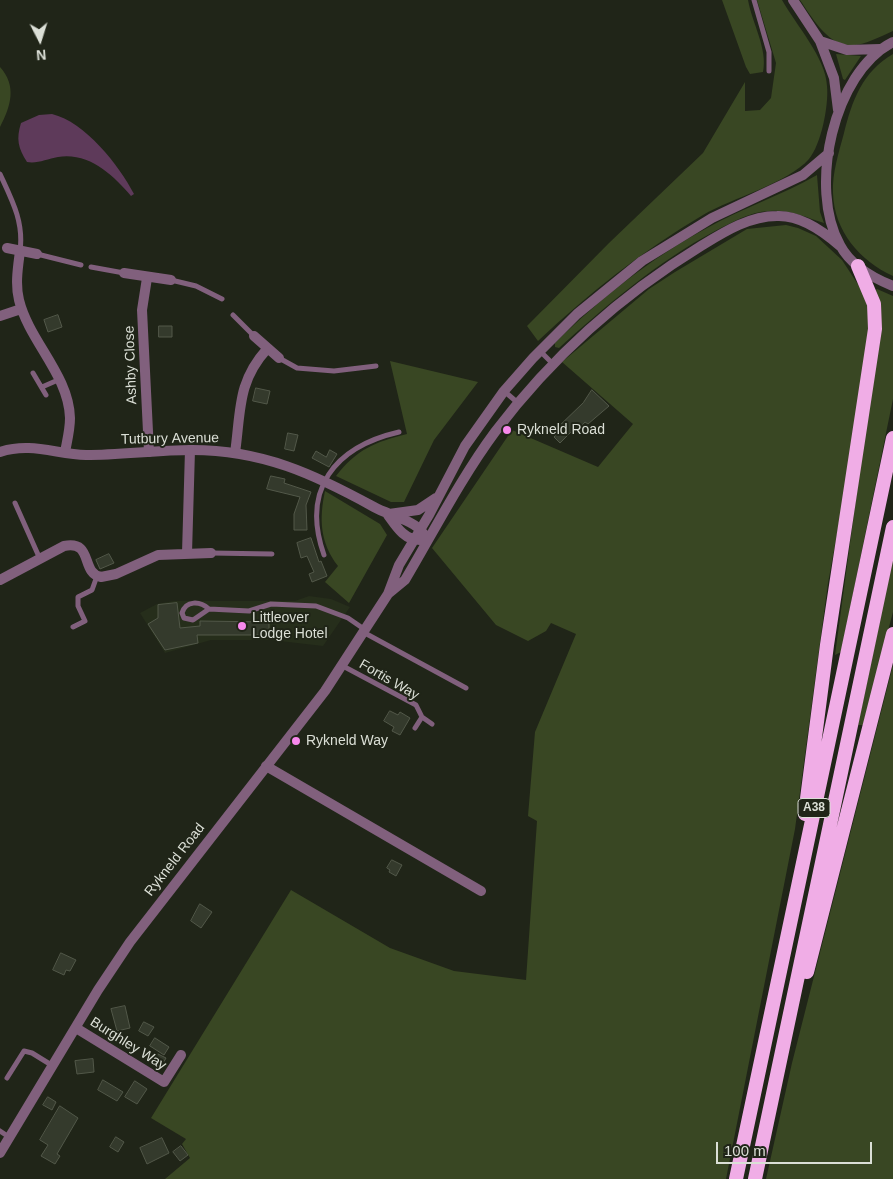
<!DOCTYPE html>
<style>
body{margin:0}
#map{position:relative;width:893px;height:1179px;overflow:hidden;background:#202518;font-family:Arial,sans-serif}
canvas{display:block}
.north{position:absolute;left:15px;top:15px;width:50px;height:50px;-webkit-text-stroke:4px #202518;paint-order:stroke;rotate:175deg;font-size:14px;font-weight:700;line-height:20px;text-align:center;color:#dbdfd6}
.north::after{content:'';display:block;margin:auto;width:18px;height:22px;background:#dbdfd6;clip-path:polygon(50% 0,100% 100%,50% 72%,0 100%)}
.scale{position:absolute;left:716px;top:1142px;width:156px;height:22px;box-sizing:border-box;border:2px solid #dbdfd6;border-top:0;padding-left:6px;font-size:15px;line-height:18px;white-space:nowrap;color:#dbdfd6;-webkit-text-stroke:4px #202518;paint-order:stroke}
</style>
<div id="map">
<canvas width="893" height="1179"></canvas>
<div class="north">N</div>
<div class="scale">100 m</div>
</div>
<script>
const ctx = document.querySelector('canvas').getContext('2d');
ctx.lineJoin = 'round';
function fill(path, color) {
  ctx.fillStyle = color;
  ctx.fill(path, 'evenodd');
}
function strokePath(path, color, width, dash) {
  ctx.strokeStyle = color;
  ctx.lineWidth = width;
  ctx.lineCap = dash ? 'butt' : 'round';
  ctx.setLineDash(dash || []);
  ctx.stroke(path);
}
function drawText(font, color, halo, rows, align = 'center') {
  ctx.font = font + ' Arial,sans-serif';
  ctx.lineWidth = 4;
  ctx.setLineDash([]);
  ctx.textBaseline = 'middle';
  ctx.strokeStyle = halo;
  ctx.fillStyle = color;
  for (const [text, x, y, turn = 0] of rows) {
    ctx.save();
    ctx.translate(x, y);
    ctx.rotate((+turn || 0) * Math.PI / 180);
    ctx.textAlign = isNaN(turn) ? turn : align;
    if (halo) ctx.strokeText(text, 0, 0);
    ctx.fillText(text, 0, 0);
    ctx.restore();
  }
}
fill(new Path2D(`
 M309,596L331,599L350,607L323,646L271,640H211L165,653L140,613L157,604L174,601H295Z`), '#262e1b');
fill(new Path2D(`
 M722,0H748C752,23 768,49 763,72L750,74L746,67Z
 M757,0H782C796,25 826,58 827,86C829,105 821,145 809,159C788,183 732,198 703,215C642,251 589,293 538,341L527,326L609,243L703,153L745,82V111L760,110L771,98L776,63Z
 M800,0H893V31C881,36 862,47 848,45C826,43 811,16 800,0Z
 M836,54L861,56L845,80L843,79Z
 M893,54V276C860,261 834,231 833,193C832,173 839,152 844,133C852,101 862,72 893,54Z
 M0,67C17,86 11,106 0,127Z
 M817,175L820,212L824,223C805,217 790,209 769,211C749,212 733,222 715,231C657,262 608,304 559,348L555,347V343C600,299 651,258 707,228C743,208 782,195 817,175Z
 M786,225L798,228L816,236L842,260L861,289L869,309L870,328L855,435L828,583L795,829L726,1179H165L190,1158L182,1144L186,1139L151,1118L291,890L390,948L454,971L526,980L537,821L528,816L535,732L576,634L551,623L546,631L528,641L496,625L432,548L512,430L598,467L633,424L562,362L649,289L675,272L747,229Z
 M877,289L893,296V399L841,652L835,655L881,313L875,291Z
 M390,361L478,382L434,440L404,502H391L336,476C357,449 375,442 407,434Z
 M325,491L380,524L387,535L349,603L325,582L338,566C320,543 319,519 325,491Z
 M893,557V612L863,725H858Z
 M893,665V1179H766L792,1063Z`), '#394723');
fill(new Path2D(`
 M52,114C85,122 119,165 134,194L131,196C113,175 89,152 58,157C47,159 37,164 27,162C18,148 16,139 21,123L39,115Z`), '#5e3a5a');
const building = new Path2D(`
 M58,315L62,327L48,332L44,320Z
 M159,326H172V337H159Z
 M256,388L270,391L267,404L253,401Z
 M592,390L609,406L588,424L585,422L576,432L573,430L560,443L554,437L559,432L556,429L583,403Z
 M288,433L298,435L294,451L285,449Z
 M330,450L337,454L329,467L312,458L316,451L326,457Z
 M271,476L285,479L284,483L311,492L306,505L307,530H294V514L300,497L267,489Z
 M311,538L319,562L321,561L327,576L312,582L309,574L314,572L307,556L301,558L297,543Z
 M109,554L114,563L100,569L96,560Z
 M177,603L180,628L200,626V621L269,622V635H197L198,643L165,650L148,624L158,618V605Z
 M390,711L398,715L400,712L410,718L400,735L392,731L394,727L384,721Z
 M392,860L402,865L396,876L389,872L390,870L387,868Z
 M200,904L212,912L201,928L191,921Z
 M61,953L76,960L70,971L66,970L64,975L53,970Z
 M125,1006L130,1028L117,1031L111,1009Z
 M144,1022L154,1027L148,1036L139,1031Z
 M155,1038L169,1047L164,1055L150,1046Z
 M158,1054L166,1058L161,1067L153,1062Z
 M93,1059L94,1072L77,1074L75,1061Z
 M103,1080L123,1092L117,1101L98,1090Z
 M135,1081L147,1089L137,1104L125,1097Z
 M48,1097L56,1102L52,1110L43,1105Z
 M60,1106L78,1118L57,1154L60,1156L55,1164L41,1156L48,1145L40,1140Z
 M116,1137L124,1142L118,1152L110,1147Z
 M162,1138L169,1153L147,1164L140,1148Z
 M181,1146L188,1155L180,1161L173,1152Z`);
fill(building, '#343a2c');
strokePath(building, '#525849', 1);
strokePath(new Path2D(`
 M754,0L769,52V71
 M0,174C12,200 24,222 20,251
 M37,254L81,265
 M91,267L124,273
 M171,280L196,286L222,299
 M233,315L254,336
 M540,351L553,364
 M279,358L297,368L334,371L376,366
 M33,373L46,395
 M42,387L58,380
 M504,391L518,403
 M15,503L40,559
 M211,553L272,554
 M324,555C301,490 334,447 399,432
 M209,609C200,601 186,600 182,613L184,618L193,620L209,609L249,611L271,604L316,606L348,618L364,629
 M73,627L85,621L78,606V597L92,590L97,576
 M363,632L466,688
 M341,665L416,705L422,717
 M415,728L422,717L432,724
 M7,1078L24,1051L32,1053L53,1066
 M0,1131L9,1137`), '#81607d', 5);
strokePath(new Path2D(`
 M7,248L37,254
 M20,251C18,267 15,284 19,300C29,341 69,375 70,418C70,430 67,441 65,452
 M124,273L171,280
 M147,278L142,310L149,452
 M0,316L21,309
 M254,336L279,358
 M235,453C241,411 237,382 267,349
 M187,553L190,450
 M0,580L64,546C94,540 80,573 101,577L116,574L158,555L211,553
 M266,766L481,891
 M76,1028L164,1082L181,1055`), '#81607d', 10);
strokePath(new Path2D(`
 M793,0L820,41L834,78L838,110
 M820,41L847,50L880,49
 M893,42C833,72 808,189 840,245C851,266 873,278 893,286
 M0,452C30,442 56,454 86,455C121,455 157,450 192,450C262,450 314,474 374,507C388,515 414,520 423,533
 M389,514L418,510L436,498
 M388,515C396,526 404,540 420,540
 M388,594L405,580C434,531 461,478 495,432C551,358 621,295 701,246C724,232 749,216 777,216C801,215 823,231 840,246
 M0,1153L98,990L130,942L325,691L388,594L399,565L429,515L465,446L504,391L533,358L577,314L642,261L712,218L803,175L829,153`), '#81607d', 10);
strokePath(new Path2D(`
 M805,814L827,645L875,329L874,304L858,266
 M807,972L893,634
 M736,1179L893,438
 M755,1179L893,527`), '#f0ade6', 14);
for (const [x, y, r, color] of [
 [507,430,5,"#f788ec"],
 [242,626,5,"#f788ec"],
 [296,741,5,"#f788ec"]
]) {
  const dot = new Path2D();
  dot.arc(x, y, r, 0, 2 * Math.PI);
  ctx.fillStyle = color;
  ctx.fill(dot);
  strokePath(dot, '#202518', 2);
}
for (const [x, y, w] of [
 [814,808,32]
]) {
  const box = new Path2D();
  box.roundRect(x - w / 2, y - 9.5, w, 19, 4);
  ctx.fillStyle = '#202518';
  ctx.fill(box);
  strokePath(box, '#dbdfd6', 1);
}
drawText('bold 12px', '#dbdfd6', null, [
 ["A38",814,808]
]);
drawText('14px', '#dbdfd6', '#202518', [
 ["Ashby Close",131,365,-92],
 ["Tutbury Avenue",170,439,-1],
 ["Fortis Way",389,680,30],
 ["Rykneld Road",175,860,-52],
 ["Burghley Way",128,1044,32]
]);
drawText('14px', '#dbdfd6', '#202518', [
 ["Rykneld Road",517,430],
 ["Littleover",252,618],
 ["Lodge Hotel",252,634],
 ["Rykneld Way",306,741]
], 'left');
</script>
